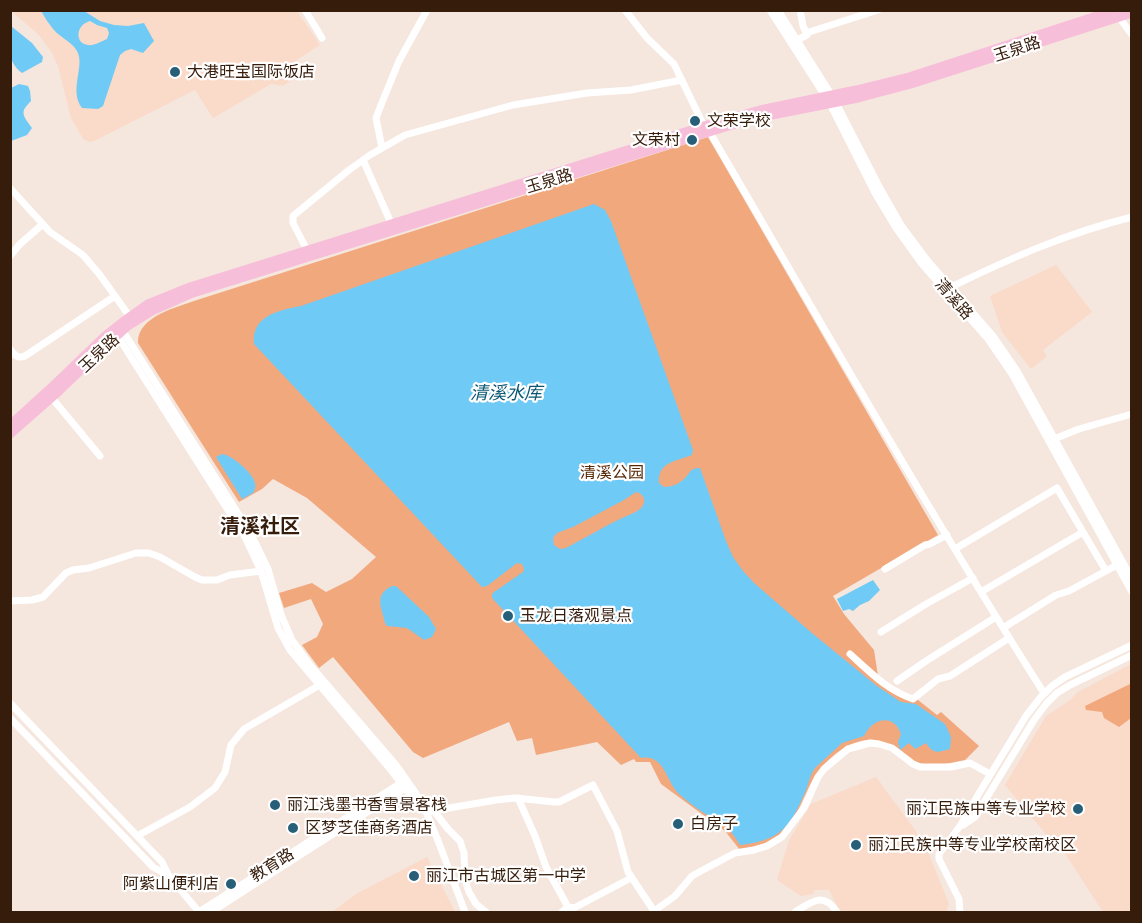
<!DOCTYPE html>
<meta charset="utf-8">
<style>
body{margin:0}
#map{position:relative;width:1142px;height:923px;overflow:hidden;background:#f5e6de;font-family:Ubuntu,sans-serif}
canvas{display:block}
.frame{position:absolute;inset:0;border:12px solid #361c0b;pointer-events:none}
</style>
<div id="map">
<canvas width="1142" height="923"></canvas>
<div class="frame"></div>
</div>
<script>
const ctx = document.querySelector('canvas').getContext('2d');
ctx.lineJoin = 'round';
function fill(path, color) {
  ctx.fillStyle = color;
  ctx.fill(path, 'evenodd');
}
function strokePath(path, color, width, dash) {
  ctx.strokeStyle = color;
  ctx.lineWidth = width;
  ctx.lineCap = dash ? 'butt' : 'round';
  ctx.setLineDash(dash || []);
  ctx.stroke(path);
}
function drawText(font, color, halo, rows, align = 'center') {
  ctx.font = font + ' Ubuntu,"Noto Sans SC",sans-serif';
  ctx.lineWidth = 4.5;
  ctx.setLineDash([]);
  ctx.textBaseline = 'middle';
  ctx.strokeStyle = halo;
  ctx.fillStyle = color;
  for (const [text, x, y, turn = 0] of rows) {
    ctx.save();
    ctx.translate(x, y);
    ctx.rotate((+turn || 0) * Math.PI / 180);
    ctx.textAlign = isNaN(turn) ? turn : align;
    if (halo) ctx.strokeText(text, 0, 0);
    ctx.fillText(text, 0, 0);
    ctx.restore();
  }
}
fill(new Path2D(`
 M11,11H297L320,45L287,66L295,78L283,86L271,84L213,118L195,90L94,141L90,142L84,140L71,118L58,66L52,53L39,35Z
 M1056,265L1092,312L1043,350L1047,356L1031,369L1002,332L990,296Z
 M1131,664V912H1103L1060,846L1045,833L1005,785L1046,716L1069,701L1078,692Z
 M876,777L915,830L921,843L926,847L949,904L946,912H840L829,890H814L813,894L801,896L777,880L789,840L811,804Z
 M427,857L455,912H332L356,894Z`), '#fadac8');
fill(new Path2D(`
 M708,137L938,535L833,596L844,614L874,650L878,676L888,685L918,700L937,715L941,712L979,746L965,760L945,764H924L917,763L875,740C850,737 823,761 812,781C803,798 798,815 785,830C773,843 756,846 740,850L725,831L661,784L650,762H636L634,759L621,765L597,742L536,755L532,738L517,741L509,722L423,758L413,752L333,657L319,668L302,645L317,637L323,624L311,599L284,608L279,593L312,583L326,592L352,579L376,557L307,498L273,479L262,489L239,502L138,343C137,316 178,307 197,300Z
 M1130,684L1131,687V718L1119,727L1104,718L1102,712L1086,710L1085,706Z`), '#f2a87d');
fill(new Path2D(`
 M41,11H84L100,21L114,25L128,26L144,23L154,41L143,53L131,49L125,51L120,55L103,106L98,109L82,108C69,91 84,68 78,53C74,43 61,38 54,30C49,24 45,18 41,11ZM90,21L97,25L107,28L109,33L107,39C102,41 94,46 88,45C75,44 75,25 90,21Z
 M11,26L32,43L43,57L42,62L22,73C6,61 10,45 11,26Z
 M19,84L28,86L30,91L31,101C29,103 27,105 25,108C20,115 29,123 32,128L27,135L11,141V88Z
 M594,204L605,210L611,221L693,450L692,455C677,461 657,462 659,483L664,487C671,487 679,484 684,479C691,473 689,468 700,468L726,541L733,557L743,571L754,583L813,634L877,686L901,702L916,704L945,724L951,737L950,749C938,752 934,755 926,743L915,749L909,743L900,750L898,742L901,734C894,713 872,718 864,736L842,743L815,768C810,775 809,782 806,790C790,827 782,840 740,845C736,839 732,832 726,826C722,821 715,821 710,817C700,811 688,802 679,794C666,782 665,754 641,758L492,598V594L494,592L523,572L524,569L522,564L517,563L487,586L482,587L254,344C251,316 279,310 301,306ZM636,492C645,494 647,503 640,509C635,513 628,515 622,518C603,527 585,538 566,548L560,549L554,545L553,538L557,533L573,527L624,500Z
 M222,454C232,455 253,473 255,483C256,488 255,489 253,493L242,499L216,457Z
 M873,580L880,590L869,601L860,605L853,611L849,609L843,611L837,599Z
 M392,586H396L429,617L436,629L432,637L424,640L407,628L387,626L385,623C382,608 373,595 392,586Z`), '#70caf6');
strokePath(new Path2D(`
 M305,10L322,38
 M625,10L647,38L674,64L704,126
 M770,10L829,102L875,193L896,228L922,264L988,339L1012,374L1132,592
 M778,10L834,99L881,190L901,225L927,260L993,336L1017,371L1132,579
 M1119,17L1132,35
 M806,33L878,10
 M797,40L807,35L803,26L800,10
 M709,131C819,319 927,509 1044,693
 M382,148L376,118L381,105L399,61L427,10
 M363,160L391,223
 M10,188L50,232L83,255L100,275L130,317
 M307,250L293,223V216L349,170L370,155L405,135L513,105L587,93L631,90L682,80
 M10,256L20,244L43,224
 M951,287C1011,258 1067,233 1132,217
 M121,328L251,534L268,569L281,615L292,640L310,665L396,765L415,792L426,812L437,838L465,912
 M115,332L245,537L261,571L278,628L290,650L391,770L419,806
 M10,349C14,355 18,359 25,356L115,296
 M52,398L100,456
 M1054,439L1079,429L1132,414
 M955,549L1057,488L1106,571
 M885,569L925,545L930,544L947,535
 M981,592L1083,532
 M10,601L32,600L43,597L66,573L73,570L89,568L136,553H149L160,557L195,577L202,580H217L230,575L261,571
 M1003,628L1056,595L1069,591L1117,565
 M881,632L926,604L973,578
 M850,654C871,673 887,690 913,699L938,679L950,676L1009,638
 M897,681L926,661L996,617
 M10,703L162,862L169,876L199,912
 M10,718L153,867L169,876
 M518,798L535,836L546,867L568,907
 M434,811L448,829L460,841L464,853L465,880L469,892L476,904L486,912
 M426,812L496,800L515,798L555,802H559L593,785L617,831L628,872L654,911L675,896L692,876L701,871L735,853L754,850L767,846L782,837L804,808L818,777L824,769L848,749L870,743L879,744L892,748L913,764L920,767H951L970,763L990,774
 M963,825L975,817L1034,720L1046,704L1057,693L1070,685L1132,655
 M137,836L190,807L215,788L225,772L231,745L244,729L318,686
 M199,912L404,781
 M211,912L408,786
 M562,912L568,907L574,908L631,878
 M795,912C812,902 823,891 837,912
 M960,912L959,899L939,859V854L960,826L981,790L1026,716L1040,698L1052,686L1065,677L1132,645`), '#fff', 7);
strokePath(new Path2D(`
 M10,425L54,385L105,336L124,321L148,304L190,287L720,121L760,110L856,90L909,77L1115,10
 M10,434L59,391L110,342L128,326L152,311L193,293L722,128L762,117L858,98L911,84L1132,13`), '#f7bed9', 9);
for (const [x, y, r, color] of [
 [175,72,6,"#275f79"],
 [695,121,6,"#275f79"],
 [692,140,6,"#275f79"],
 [508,616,6,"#275f79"],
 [275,805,6,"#275f79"],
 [1078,809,6,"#275f79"],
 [678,824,6,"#275f79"],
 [293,828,6,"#275f79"],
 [856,845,6,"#275f79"],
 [414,876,6,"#275f79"],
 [231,884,6,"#275f79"]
]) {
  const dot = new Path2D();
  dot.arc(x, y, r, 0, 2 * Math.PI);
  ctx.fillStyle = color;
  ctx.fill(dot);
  strokePath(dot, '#fff', 2);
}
drawText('16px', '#361c0b', '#fff', [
 ["玉泉路",1017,49,-18],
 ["玉泉路",549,181,-17],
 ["清溪路",954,299,49],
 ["玉泉路",99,353,-43],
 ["教育路",272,865,-32]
]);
drawText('16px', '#361c0b', '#fff', [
 ["大港旺宝国际饭店",187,72],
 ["文荣学校",707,121],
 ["文荣村",680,140,"right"],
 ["玉龙日落观景点",520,616],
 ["丽江浅墨书香雪景客栈",287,805],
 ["丽江民族中等专业学校",1066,809,"right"],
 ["白房子",690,824],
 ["区梦芝佳商务酒店",305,828],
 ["丽江民族中等专业学校南校区",868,845],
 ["丽江市古城区第一中学",426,876],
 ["阿紫山便利店",219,884,"right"]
], 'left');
drawText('16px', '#572806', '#fff', [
 ["清溪公园",612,473]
]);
drawText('italic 18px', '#095673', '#fff', [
 ["清溪水库",506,393]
]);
drawText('bold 20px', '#361c0b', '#fff', [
 ["清溪社区",260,526]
]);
</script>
